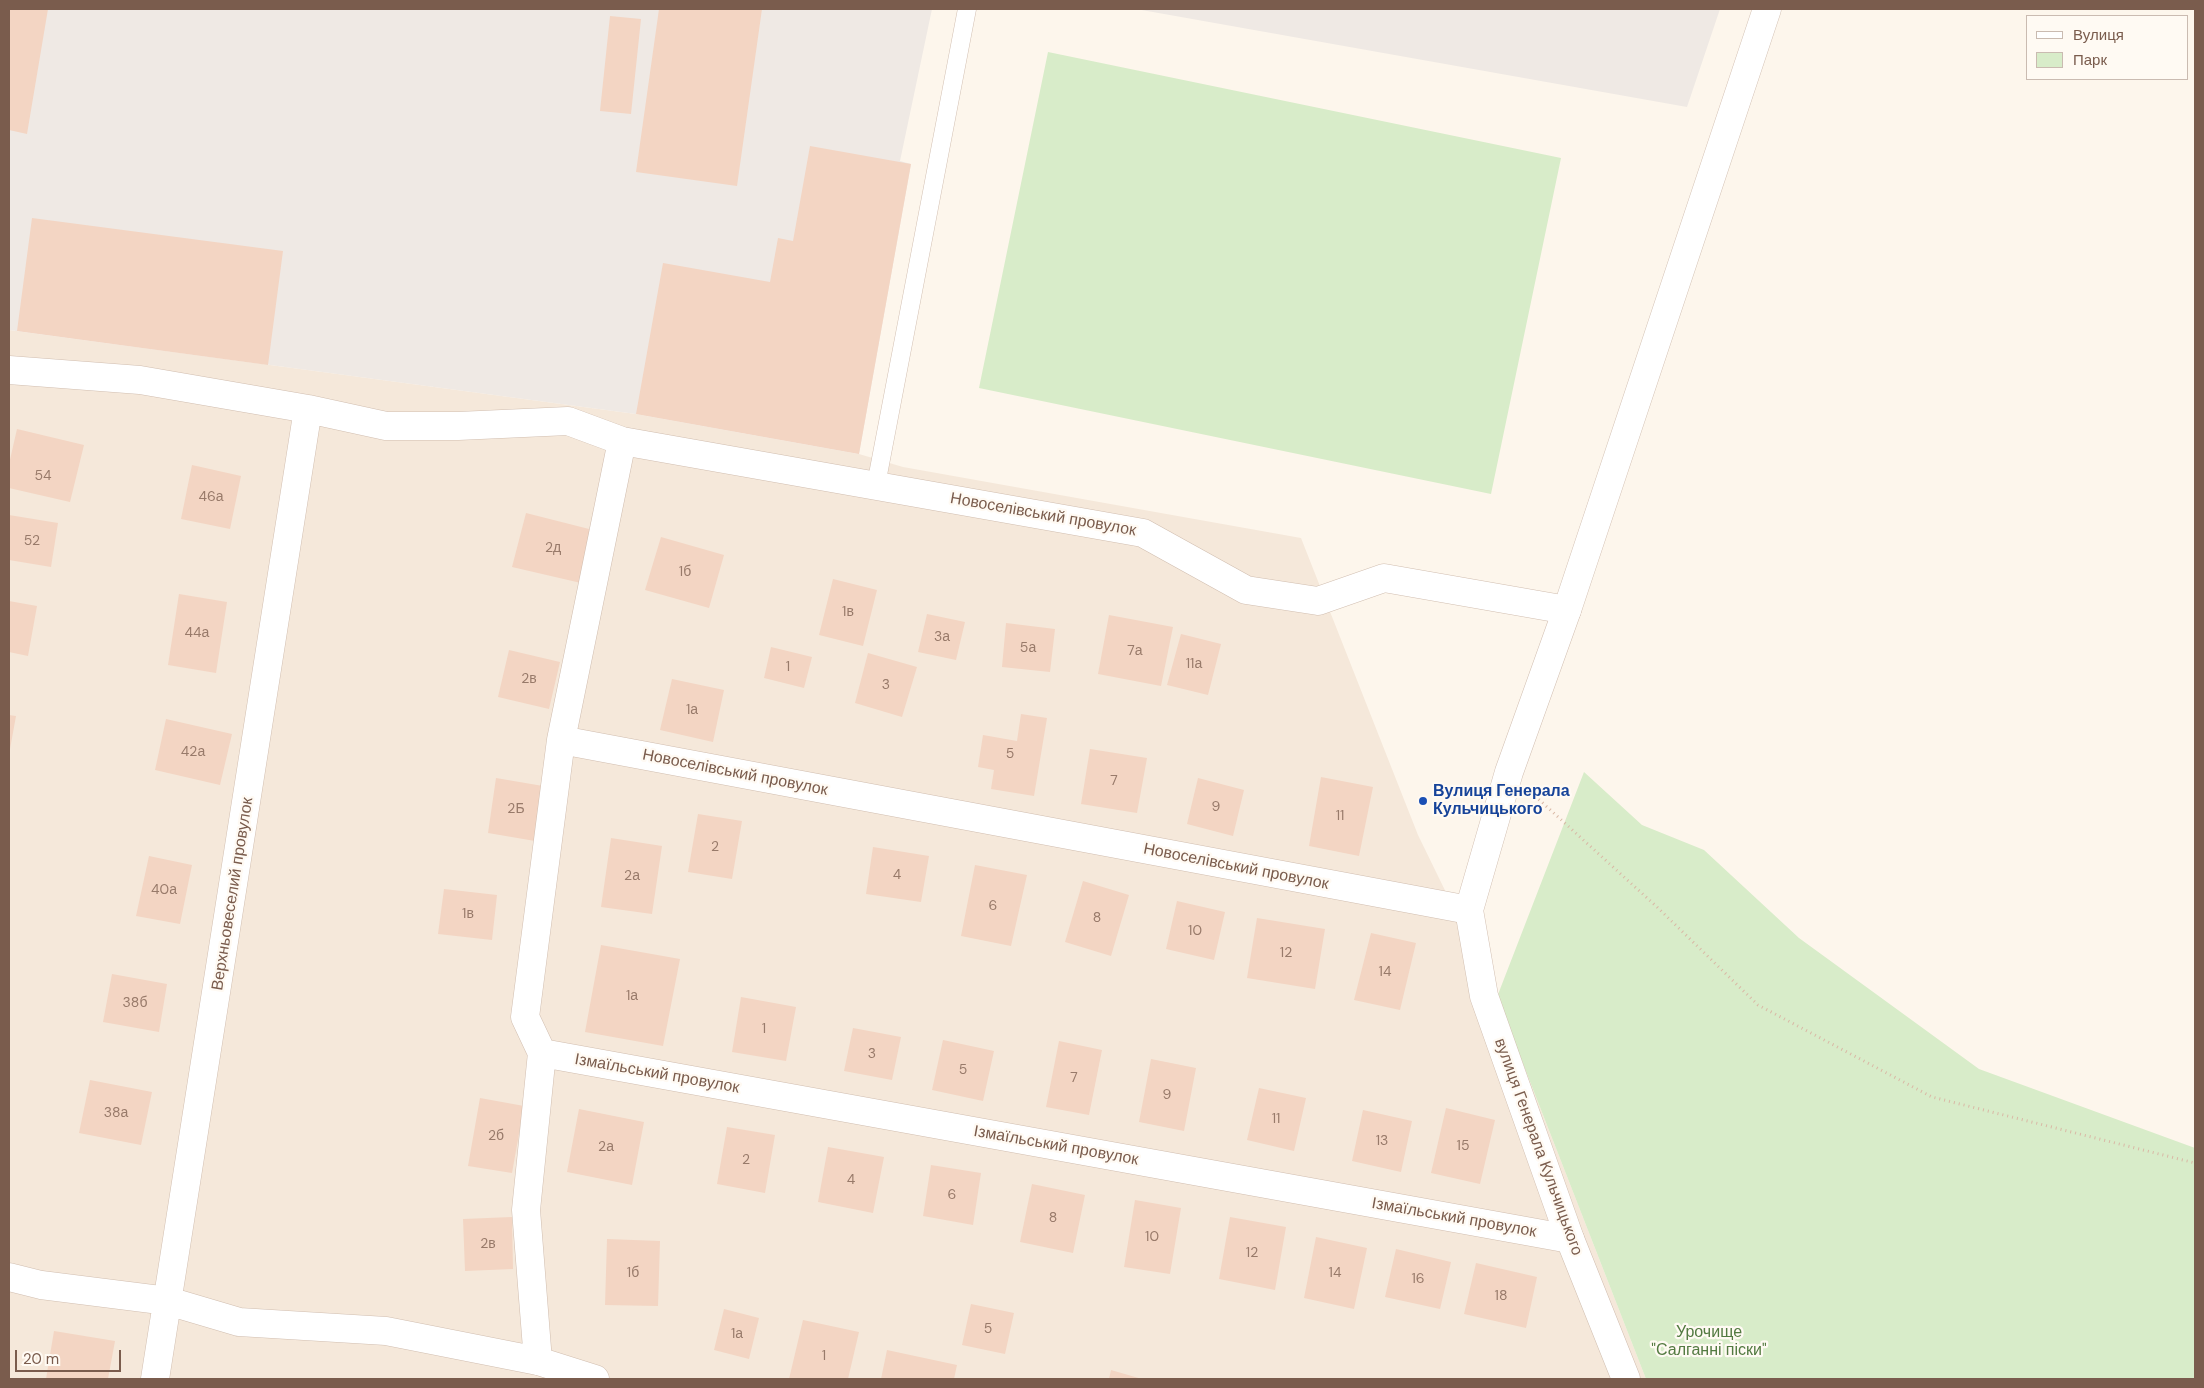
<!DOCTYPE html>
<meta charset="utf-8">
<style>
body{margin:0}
#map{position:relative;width:2204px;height:1388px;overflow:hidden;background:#fdf6ec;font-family:"DM Sans",sans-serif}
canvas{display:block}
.frame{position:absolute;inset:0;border:10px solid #7a5c4d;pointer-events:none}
.legend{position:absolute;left:2026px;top:15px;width:162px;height:65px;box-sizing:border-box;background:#fffaf3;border:1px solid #cabbb1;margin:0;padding:6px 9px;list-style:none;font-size:15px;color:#7a5c4d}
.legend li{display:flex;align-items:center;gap:10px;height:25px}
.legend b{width:25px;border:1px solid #cabbb1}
.scale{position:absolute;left:15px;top:1350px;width:106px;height:22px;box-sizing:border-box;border:2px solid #7a5c4d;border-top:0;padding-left:6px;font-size:15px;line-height:18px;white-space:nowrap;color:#7a5c4d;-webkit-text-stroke:4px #fffaf3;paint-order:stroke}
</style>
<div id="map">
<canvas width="2204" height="1388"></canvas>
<div class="frame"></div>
<ul class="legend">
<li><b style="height:6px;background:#fff"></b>Вулиця</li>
<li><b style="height:14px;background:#d8ecc9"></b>Парк</li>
</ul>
<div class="scale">20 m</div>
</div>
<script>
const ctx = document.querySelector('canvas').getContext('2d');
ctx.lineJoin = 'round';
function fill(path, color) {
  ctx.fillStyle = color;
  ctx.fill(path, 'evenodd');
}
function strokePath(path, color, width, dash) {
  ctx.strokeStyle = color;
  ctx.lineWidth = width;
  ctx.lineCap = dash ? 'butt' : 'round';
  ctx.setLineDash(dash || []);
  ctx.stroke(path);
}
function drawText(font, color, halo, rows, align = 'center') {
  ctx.font = font + ' "DM Sans",sans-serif';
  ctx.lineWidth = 4.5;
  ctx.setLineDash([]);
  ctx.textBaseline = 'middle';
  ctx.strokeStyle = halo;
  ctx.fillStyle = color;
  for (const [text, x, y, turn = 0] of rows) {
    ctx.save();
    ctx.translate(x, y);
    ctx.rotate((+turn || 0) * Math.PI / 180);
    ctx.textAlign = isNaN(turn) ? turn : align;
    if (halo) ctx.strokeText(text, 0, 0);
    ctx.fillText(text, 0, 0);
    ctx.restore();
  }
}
fill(new Path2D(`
 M9,330L636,414L859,454L903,467L1301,538L1418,835L1497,997L1646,1379H9Z`), '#f5e8da');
fill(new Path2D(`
 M9,9H932L900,161L911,164L859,454L636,414L9,330Z
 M1136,9H1720L1687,107Z`), '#efe9e4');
fill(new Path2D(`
 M1048,52L1561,158L1491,494L979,388Z
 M1584,772L1642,825L1704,850L1799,938L1979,1069L2195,1148V1379H1646L1497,997Z`), '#d8ecc9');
fill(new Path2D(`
 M9,9H48L27,134L9,130Z
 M659,9H762L737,186L636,172Z
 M610,16L641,19L631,114L600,111Z
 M810,146L911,164L859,454L636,414L663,263L770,282L778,238L793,241Z
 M32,218L283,251L268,365L17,331Z
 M17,429L84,445L70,502L9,488V464Z
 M192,465L241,476L230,529L181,519Z
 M526,513L593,530L581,583L512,567Z
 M9,515L58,523L51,567L9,560Z
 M661,537L724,555L709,608L645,590Z
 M833,579L877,590L863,646L819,635Z
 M179,594L227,602L216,673L168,665Z
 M9,601L37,606L28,656L9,652Z
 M927,614L965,622L956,660L918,652Z
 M1109,615L1173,627L1161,686L1098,674Z
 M1006,623L1055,629L1050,672L1002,667Z
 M1181,634L1221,644L1208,695L1167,685Z
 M771,647L812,657L804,688L764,678Z
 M509,650L560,662L549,709L498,697Z
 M868,653L917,667L902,717L855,703Z
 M672,679L724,690L713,742L660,730Z
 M1021,714L1047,718L1034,796L991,789L994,770L978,767L983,735L1017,741Z
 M9,715L16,716L10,749H9Z
 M166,719L232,734L220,785L155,770Z
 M1090,749L1147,758L1137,813L1081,804Z
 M1321,777L1373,787L1359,856L1309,846Z
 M496,778L543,786L535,841L488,833Z
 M1198,778L1244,790L1233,836L1187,824Z
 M698,814L742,821L732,879L688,872Z
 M611,838L662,846L652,914L601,907Z
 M873,847L929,856L921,902L866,894Z
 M149,856L192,865L180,924L136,916Z
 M975,865L1027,875L1011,946L961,936Z
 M1083,881L1129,895L1111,956L1065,942Z
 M444,889L497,895L492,940L438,934Z
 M1177,901L1225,912L1214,960L1166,949Z
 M1257,918L1325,929L1315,989L1247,978Z
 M1371,933L1416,943L1400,1010L1354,1000Z
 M601,945L680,959L663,1046L585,1032Z
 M112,974L167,984L159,1032L103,1022Z
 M741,997L796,1007L786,1061L732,1052Z
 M853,1028L901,1037L892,1080L844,1071Z
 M943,1040L994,1051L983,1101L932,1090Z
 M1059,1041L1102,1050L1089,1115L1046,1107Z
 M1151,1059L1196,1068L1184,1131L1139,1122Z
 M90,1080L152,1092L141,1145L79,1133Z
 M1259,1088L1306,1098L1294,1151L1247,1140Z
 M480,1098L524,1106L512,1173L468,1166Z
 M1446,1108L1495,1120L1480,1184L1431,1173Z
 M579,1109L644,1122L632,1185L567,1172Z
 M1363,1110L1412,1121L1401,1172L1352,1161Z
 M727,1127L775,1135L765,1193L717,1184Z
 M828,1147L884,1157L873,1213L818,1202Z
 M931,1165L981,1173L973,1225L923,1216Z
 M1032,1184L1085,1195L1073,1253L1020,1242Z
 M1135,1200L1181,1208L1170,1274L1124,1267Z
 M512,1217L513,1269L465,1271L463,1219Z
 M1230,1217L1286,1227L1275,1290L1219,1279Z
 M1316,1237L1367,1248L1354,1309L1304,1298Z
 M607,1239L660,1241L658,1306L605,1305Z
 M1396,1249L1451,1262L1440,1309L1385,1297Z
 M1476,1263L1537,1277L1526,1328L1464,1314Z
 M971,1304L1014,1313L1005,1354L962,1345Z
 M724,1309L759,1318L749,1359L714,1350Z
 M803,1320L859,1332L848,1379H789Z
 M54,1331L115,1341L108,1379H46Z
 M887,1350L957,1365L954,1379H881Z
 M1111,1370L1142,1379H1109Z`), '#f3d5c3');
const service = new Path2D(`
 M876,485L967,9`);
const minor = new Path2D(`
 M9,370L140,380L308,409L386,426H458L568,421L622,441L1143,533L1246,590L1318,601L1384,578L1567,610
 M561,740L1469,910
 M542,1053L1570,1239
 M9,1277L41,1285L168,1301L239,1322L386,1331L538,1361L595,1379
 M538,1361L526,1210L542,1053L525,1017L561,740L622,441
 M155,1379L308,409`);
const tertiary = new Path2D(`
 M1626,1379L1570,1239L1484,996L1469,910L1509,772L1567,610L1767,9`);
strokePath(service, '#d1beb0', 19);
strokePath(minor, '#d1beb0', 29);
strokePath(tertiary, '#d1beb0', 29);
strokePath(new Path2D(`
 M1535,796L1657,907L1758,1005L1932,1097L2195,1163`), '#d9b8a5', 3, [1, 4]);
strokePath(service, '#fff', 18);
strokePath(minor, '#fff', 28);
strokePath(tertiary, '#fff', 28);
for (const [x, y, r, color] of [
 [1423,801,5,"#1a4fb4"]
]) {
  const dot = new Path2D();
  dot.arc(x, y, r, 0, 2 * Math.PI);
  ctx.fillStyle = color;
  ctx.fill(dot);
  strokePath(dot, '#fffaf3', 2);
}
drawText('14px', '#987a6a', null, [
 ["54",43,476],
 ["46а",211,497],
 ["52",32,541],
 ["2д",553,548],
 ["1б",685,572],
 ["1в",848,612],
 ["44а",197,633],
 ["3а",942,637],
 ["5а",1028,648],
 ["7а",1135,651],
 ["11а",1194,664],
 ["1",788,667],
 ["2в",529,679],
 ["3",886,685],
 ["1а",692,710],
 ["42а",193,752],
 ["5",1010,754],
 ["7",1114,781],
 ["9",1216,807],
 ["2Б",516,809],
 ["11",1340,816],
 ["2",715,847],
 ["4",897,875],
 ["2а",632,876],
 ["40а",164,890],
 ["6",993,906],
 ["1в",468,914],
 ["8",1097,918],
 ["10",1195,931],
 ["12",1286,953],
 ["14",1385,972],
 ["1а",632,996],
 ["38б",135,1003],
 ["1",764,1029],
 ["3",872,1054],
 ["5",963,1070],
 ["7",1074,1078],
 ["9",1167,1095],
 ["38а",116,1113],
 ["11",1276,1119],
 ["2б",496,1136],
 ["13",1382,1141],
 ["15",1463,1146],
 ["2а",606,1147],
 ["2",746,1160],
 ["4",851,1180],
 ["6",952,1195],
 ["8",1053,1218],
 ["10",1152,1237],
 ["2в",488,1244],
 ["12",1252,1253],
 ["1б",633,1273],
 ["14",1335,1273],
 ["16",1418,1279],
 ["18",1501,1296],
 ["5",988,1329],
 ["1а",737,1334],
 ["1",824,1356]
]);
drawText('16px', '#7a5c4d', '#fffaf3', [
 ["Новоселівський провулок",1043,515,10],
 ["Новоселівський провулок",735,773,11],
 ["Новоселівський провулок",1236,867,11],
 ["Верхньовеселий провулок",233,894,-81],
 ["Ізмаїльський провулок",657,1074,10],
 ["Ізмаїльський провулок",1056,1146,10],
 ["вулиця Генерала Кульчицького",1538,1147,70],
 ["Ізмаїльський провулок",1454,1218,10]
]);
drawText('bold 16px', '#164399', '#fffaf3', [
 ["Вулиця Генерала",1433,792],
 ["Кульчицького",1433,810]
], 'left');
drawText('16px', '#537a41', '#fffaf3', [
 ["Урочище",1709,1333],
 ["\"Салганні піски\"",1709,1351]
]);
</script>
